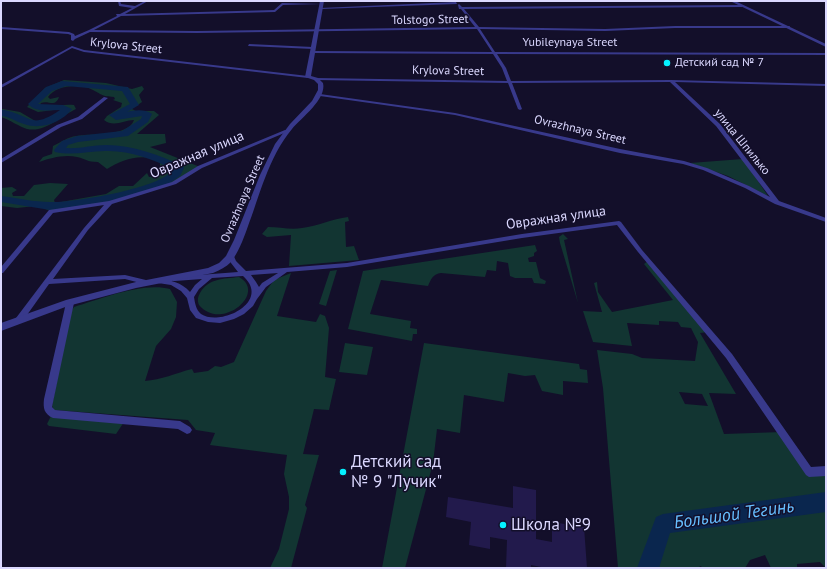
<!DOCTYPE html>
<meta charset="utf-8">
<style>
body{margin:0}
#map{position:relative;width:827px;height:569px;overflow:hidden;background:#130f2a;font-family:"PT Sans",sans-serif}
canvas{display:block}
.frame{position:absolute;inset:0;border:2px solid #dbd8ff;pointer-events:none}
</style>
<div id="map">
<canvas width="827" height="569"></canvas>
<div class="frame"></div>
</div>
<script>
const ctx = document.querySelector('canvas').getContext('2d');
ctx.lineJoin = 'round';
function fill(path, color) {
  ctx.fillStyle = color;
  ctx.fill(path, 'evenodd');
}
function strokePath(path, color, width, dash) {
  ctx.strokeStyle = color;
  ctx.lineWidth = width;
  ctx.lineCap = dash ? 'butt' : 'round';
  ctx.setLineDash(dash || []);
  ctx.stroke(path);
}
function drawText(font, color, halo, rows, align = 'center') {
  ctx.font = font + ' "PT Sans",sans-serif';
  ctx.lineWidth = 3;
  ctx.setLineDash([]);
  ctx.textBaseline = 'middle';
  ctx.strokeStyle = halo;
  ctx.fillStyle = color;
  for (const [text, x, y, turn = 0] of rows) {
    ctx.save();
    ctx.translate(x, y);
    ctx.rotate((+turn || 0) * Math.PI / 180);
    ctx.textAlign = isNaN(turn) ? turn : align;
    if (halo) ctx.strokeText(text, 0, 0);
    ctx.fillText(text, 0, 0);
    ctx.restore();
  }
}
fill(new Path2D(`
 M64,80L106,83L132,89L142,86L144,89L139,95L142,102L132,109L136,111H154L159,115L137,134H165L166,143L150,147L200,167L176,182L110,203L51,211L36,206L17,208L1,206V188L12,187L17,190L12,193L13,196H24L34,185L50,183L68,184L54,200L55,203L106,194L119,186H133L147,173L149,177L163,174L164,171L160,168V162C144,152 122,159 107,169L98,162C86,162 87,159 77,157C65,154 50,158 39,162L43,157L52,154L53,146C61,142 68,137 76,136C91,133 128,137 134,120C124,120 114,128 104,120L107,116L121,107L122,103L113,100L115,99L114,97C101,96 103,95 93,90C80,83 56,85 48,97L50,99L59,97C55,108 49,100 41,103L40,105C51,107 63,104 74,105L76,109C61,116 45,133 27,129C20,127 10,120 1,117V109H3L20,112L37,122L44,123L62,109L38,112L27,107L45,88Z
 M743,159L768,196L728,176L690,163Z
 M348,217L349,221L345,222L346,247L354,246L359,260L289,266L291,235L267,237L262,234L268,227C279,227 291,230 302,228C318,226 332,219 348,217Z
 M563,234L568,239L564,240L578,303L560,243L559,237Z
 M535,245L537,251L534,253V256L528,258L529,262H536L540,278L546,281L545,284L534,283L532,278H515L510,276L508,263L497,261L496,271L487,270L485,277L441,273C433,274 431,279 428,286L381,280L370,314L411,321L410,328L417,329V334H413L412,341L348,329L363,271Z
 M648,261L708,332L700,333L736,394L709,393L724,434L782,432L809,472L826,474V568L820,562L797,564V568H771L765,555L750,560L745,568H702L701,566L697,568H618L603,388L597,350L632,354L642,358L695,361L698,342L691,328L681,327L678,322L659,321V325L627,323L632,346L593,342L583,311L602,312L594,283L597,282L598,292L612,312L673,300L644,264ZM679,392L702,394L708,406L685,404Z
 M337,270L326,306L319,304L330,271Z
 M291,273L277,316L316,322L320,314L325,316L329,328L325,377L336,379L329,410L314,409L303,454L319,455L305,505L307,508L291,568H270L279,549L289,509V497L284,474L287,455L210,445L215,433L196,430L188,420L54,410L52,406L70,313L74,307C101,299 142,282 170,289L177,302L176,317L171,329L156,346L145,381C161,380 176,373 192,369L194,373L208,371L215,366L221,367L234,362L266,291L274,280Z
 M239,277C268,293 221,332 199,305C197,300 198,297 200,293C209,278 223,279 239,277Z
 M345,343L373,347L367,375L339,372Z
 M424,343L579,364L580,369L587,370L588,383L563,381V395L542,391L535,375L525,376L508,373L504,402L464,395L460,433L437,429L433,463L405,568H382Z
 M51,416L124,422L116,434L49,426L47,424Z`), '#123532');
fill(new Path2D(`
 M62,81L128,87L139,105L127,112C135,110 145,109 152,114L148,122L128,136L78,142L68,145L66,148C80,149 92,145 106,145C133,145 159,155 183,166L184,168L180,176L167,185L111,201L50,210L1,202V196C17,198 34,202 50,202C72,203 164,188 173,169C152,159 129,150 105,151C88,151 73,156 55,152L54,150L62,141L77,136L122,131L141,119L142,116L116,120L109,115L130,104L122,91L66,86L52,91L38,104L63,105L72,109C61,123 41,130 24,124C16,122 9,116 1,116V110H4C33,116 30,130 60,110C49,110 36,113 28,104L46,87Z
 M826,492V512L670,533L659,568H637L656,517L663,514Z`), '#0a264e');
fill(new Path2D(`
 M513,486L536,490V539L552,542V522L584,527L587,568H546L531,565V568H506L507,540L490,537V549L469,545L471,522L446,517L448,497L513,508Z`), '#221a4c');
fill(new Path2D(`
 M118,1H120L121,4L135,6L145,1H148L125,14L274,10L282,3L322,4L283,5L275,12L121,16L94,30L197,31L475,27L461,9H459L458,5L459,4L462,7L743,5L742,7L464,9L479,27L605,29L675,26H790L789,28H675L605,31L480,29L495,52L826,53V55L497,54L506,68L511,81L671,80L826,84V86L675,82L720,124L779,201L826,218V222L775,204L745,188L703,170L683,164L620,153L455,115L320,96L318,95L320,94L455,113L620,149L684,161L707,168L749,186L770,197L716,126L670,82L512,83L522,109L520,110L518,109L508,83L316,80L314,79L316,78L507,81L502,68L493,54L313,53L311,52L313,51L492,52L477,29L197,33L90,32L75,39L73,41L71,40V35L68,34L1,29V27L69,32L74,34L75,36L89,30L117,16L116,14H120L132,8L119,6Z
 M456,2L457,4L321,9L320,8Z
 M249,44L313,47L315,48L313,49L248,46Z
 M72,46L84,50L308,76L310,77L308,78L84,52L72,48L1,88V85Z
 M104,97L108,98L82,119L61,127L1,163V159L57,125L78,117Z
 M285,130L289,131L202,168L176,184L112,204L88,230L53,279L125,275L150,281L151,283L150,285H148L125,279L49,284L22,322H16L15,320L16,318L84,228L104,205L53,213L3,273H1V267L49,210L109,201L172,182L198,166Z
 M619,221L621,222L642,250L732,354L811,467L826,466V476L809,477L806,475L726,358L638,252L617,225L522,238L347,267L287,272L266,287L257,299L253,306L244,314L234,319L220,323L208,322L196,318L190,310L187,298L181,291L171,285L158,283L155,281L158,279C171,280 181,282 190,292L195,285L202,279L175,281H173L172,279L173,277L238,272L231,263L228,256L231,254H233L236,261L246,271L347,263L522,234ZM278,273L262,283L259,287L256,282L251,275ZM243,276C272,302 220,327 201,314C196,310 195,303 194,297L199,289L212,278Z
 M70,300L73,301L74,303L52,407L55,410L180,421L190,427L192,430L190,433L187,434L178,429L53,418C44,414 43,408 44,399L66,303L67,301Z`), '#38398b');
fill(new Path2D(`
 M320,1H324L311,76L318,78L323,83C327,99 301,118 292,129C268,158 260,195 247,229C243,240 238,253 231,262C226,267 220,270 213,273L136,288L68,306L1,331V323L66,300L136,282L208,268L219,263L226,256L234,240L260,175L275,144L290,124L312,101L318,90V84L314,80L305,77Z
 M730,1H735L826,44V47Z`), '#38398b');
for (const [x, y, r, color] of [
 [667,63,4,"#04f1ff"],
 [343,472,4,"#04f1ff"],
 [503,525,4,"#04f1ff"]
]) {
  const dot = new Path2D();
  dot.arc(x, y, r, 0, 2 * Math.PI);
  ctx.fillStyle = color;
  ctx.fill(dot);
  strokePath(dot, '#130f2a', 1.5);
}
drawText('12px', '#dbd8ff', '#130f2a', [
 ["Tolstogo Street",430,20,-1],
 ["Yubileynaya Street",570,43],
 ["Krylova Street",126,46,6],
 ["Krylova Street",448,71,1],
 ["Ovrazhnaya Street",580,130,13],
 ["улица Шпилько",742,142,51],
 ["Ovrazhnaya Street",243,199,-67]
]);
drawText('12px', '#dbd8ff', '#130f2a', [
 ["Детский сад № 7",675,63]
], 'left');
drawText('14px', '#dbd8ff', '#130f2a', [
 ["Овражная улица",197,155,-23],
 ["Овражная улица",556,218,-8]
]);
drawText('17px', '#dbd8ff', '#130f2a', [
 ["Детский сад",351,462],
 ["№ 9 \"Лучик\"",351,482],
 ["Школа №9",511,525]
], 'left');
drawText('italic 18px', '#66bfff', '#130f2a', [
 ["Большой Тегинь",734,515,-8]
]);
</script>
